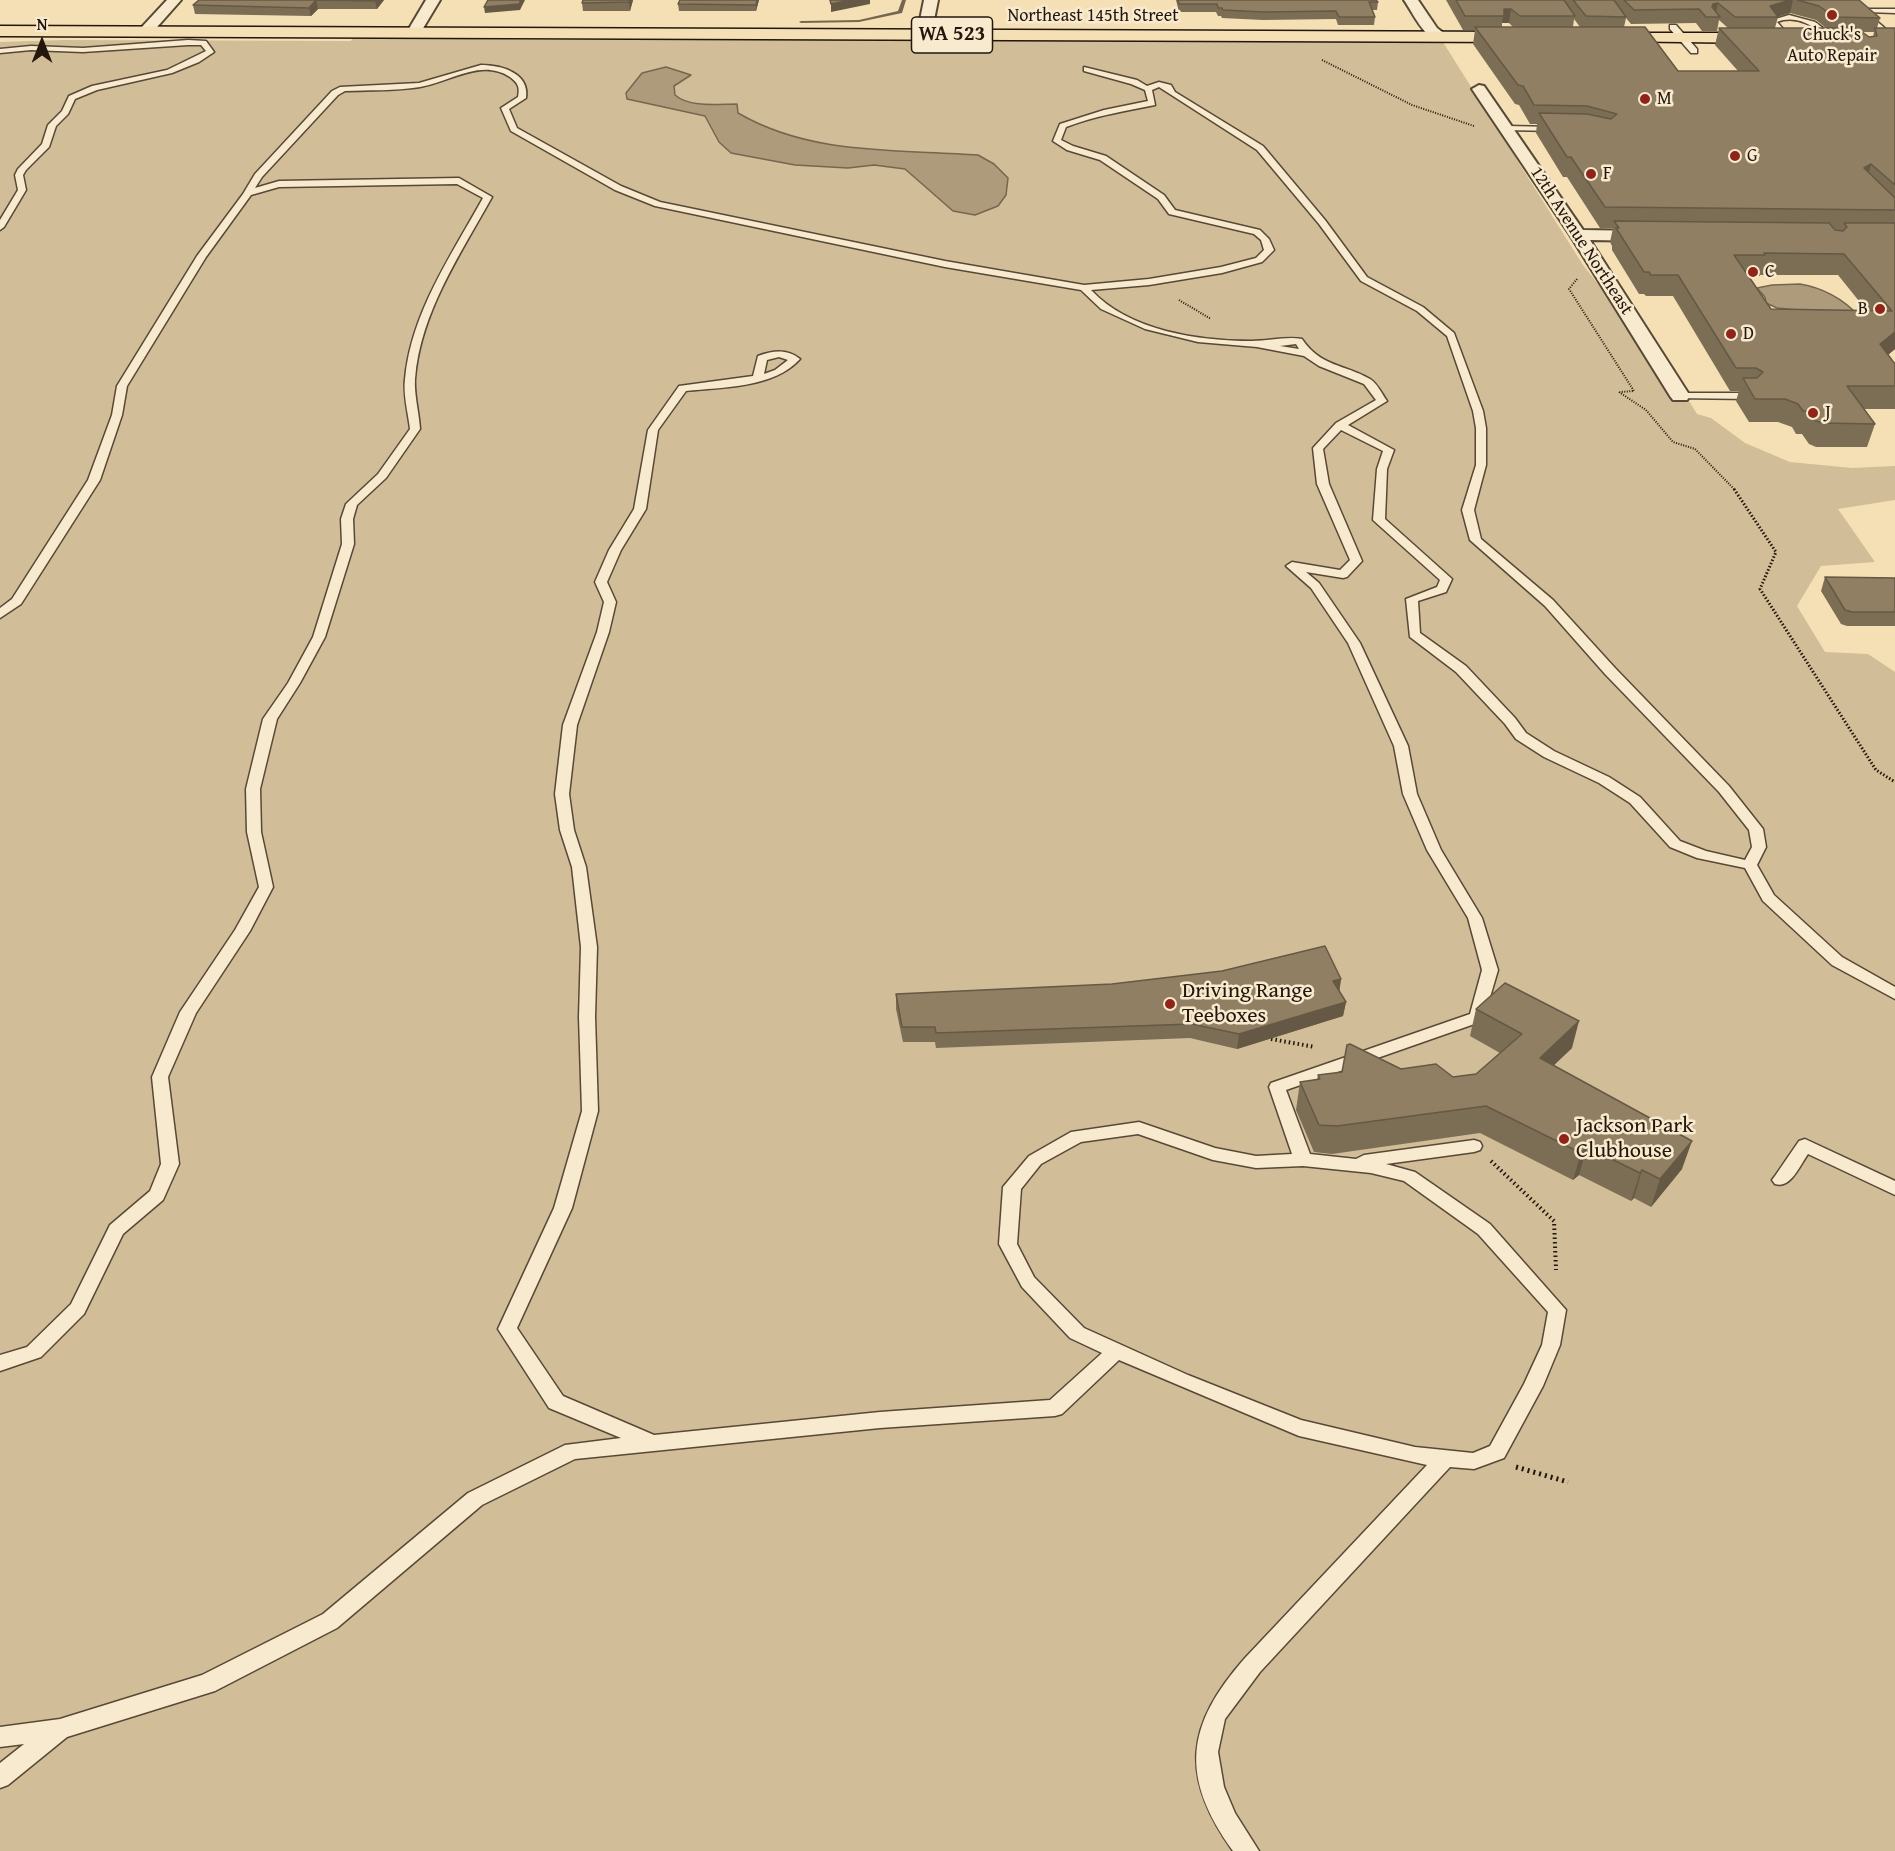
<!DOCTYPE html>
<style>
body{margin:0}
#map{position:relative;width:1895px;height:1851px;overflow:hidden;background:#f5dfb4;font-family:"Gentium Book Plus",serif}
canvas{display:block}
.north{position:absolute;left:12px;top:12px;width:60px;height:60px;-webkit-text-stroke:4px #f8eace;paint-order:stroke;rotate:0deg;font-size:16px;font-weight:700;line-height:24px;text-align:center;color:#23160c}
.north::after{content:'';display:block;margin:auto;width:21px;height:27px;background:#23160c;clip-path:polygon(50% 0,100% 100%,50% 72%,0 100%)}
</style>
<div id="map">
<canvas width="1895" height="1851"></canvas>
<div class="north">N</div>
</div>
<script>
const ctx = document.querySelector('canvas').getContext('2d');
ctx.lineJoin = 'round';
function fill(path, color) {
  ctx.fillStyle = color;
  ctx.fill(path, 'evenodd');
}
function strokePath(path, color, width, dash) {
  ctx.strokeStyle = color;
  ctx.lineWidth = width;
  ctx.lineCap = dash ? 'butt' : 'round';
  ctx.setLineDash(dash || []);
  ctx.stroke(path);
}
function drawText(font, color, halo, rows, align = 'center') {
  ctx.font = font + ' "Gentium Book Plus",serif';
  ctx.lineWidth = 5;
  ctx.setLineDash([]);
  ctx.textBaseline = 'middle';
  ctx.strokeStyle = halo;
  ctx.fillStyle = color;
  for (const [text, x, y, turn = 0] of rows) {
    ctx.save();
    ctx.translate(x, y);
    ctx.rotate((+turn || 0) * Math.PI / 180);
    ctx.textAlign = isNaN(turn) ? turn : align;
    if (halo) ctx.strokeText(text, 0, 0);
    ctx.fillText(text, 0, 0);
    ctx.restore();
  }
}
fill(new Path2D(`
 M353,37L535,40L1441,39L1583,265L1684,393L1697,414L1711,418L1745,443L1790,462L1852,468L1895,466V500L1838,509L1875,562L1821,566L1797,606L1825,652L1868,654L1895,672V1851H0V42L63,40L351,41Z`), '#d1bd97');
const water = new Path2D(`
 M666,67L691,75L674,86L675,95C690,108 718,104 737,104L738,113C812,156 896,149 978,155L994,164L1008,178L1006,195L998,206L975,215L953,211L905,169L874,165L848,168L795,165L731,153L719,142L705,116L627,99L626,93L642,73Z
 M1800,284C1824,288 1842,298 1859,316L1777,308L1766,303L1765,297L1757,288L1772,285Z`);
fill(water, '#ae9b7b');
strokePath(water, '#76664f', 1.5);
fill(new Path2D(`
 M902,0H906L902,13L859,22L801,23L799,22L801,21L859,20L898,11Z`), '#76664f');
const lane = new Path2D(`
 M1857,9H1895V13L1866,12L1895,37V41H1889L1857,11Z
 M1789,15L1815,22L1837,39L1830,41C1816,27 1798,14 1777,22L1792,39L1785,41L1769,21Z
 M1670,25H1676L1697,49V53H1691L1670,29Z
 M188,40L206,41L214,52L199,62L172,73L97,90L75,99L68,114L56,126L49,147L26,170L23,175L26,190L4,227L0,230V220L18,190L15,175L18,169L42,144L48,125L62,111L69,96L92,86L167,70L206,51L201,45H188L83,52L31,50L0,53V49L31,46L83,48Z
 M481,65C501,65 530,73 526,98L509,109L517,128L621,186L660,202L945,261L1084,285L1149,279L1221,267L1256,258L1264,250L1261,240L1254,234L1169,214L1158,199L1100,160L1067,150L1053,141L1060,124L1104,110L1148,101L1145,90L1131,84L1084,71V67L1137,80L1147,86L1159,82L1171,85L1175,92L1263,146L1325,220L1367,277L1423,307L1454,333L1483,411L1486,428V465L1474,510L1481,539L1553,600L1615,668L1729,786L1763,829L1766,847L1757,865L1774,895L1842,957L1895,987V999L1832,965L1763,901L1745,868L1697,858L1670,847L1630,803L1599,783L1544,757L1516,739L1505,724L1456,672L1410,637L1406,599L1437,587L1440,580L1373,520L1377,469L1383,451L1341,430L1323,449L1329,484L1362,561L1347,577L1343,578L1306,572L1319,583L1360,643L1408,746L1417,794L1441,850L1482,918L1498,970L1483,1021L1286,1090L1310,1154L1356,1159L1364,1155L1474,1140L1480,1142L1482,1146L1480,1150L1474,1152L1386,1164L1415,1172L1490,1224L1566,1310L1560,1345L1543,1386L1504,1458L1474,1469L1450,1467L1260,1672L1225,1719L1218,1752L1224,1787L1235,1813L1259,1851H1233C1179,1776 1186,1725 1245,1658L1427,1465L1299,1436L1119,1360L1062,1414L1055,1416L880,1428L575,1459L482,1505L337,1628L215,1691L67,1737L8,1785L0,1788V1763L24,1744L0,1747V1727L60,1719L202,1675L323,1614L468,1493L565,1445L621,1438L549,1408L498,1329L554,1208L582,1111L579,1017L581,947L572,867L560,830L555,794L563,725L597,632L604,602L595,582L609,550L634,509L648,430L679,386L753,376L758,356C773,350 788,349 800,359C774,388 723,387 686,391L658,430L646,509L621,550L607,582L616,602L609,632L577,725L569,794L574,830L586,867L597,947L595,1017L598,1111L572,1208L517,1328L563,1396L654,1435L880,1412L1050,1400L1102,1353L1070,1338L1022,1287L999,1244L1003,1187L1029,1156L1071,1132L1139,1122L1215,1148L1256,1156L1292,1154L1269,1087L1271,1083L1470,1014L1482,970L1468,918L1427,850L1403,794L1394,746L1348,643L1311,588L1286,566L1292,562L1340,570L1350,560L1317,484L1313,448L1336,423L1376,400L1364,384L1319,366L1304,356L1257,347L1198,342L1145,329L1101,309L1081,290L945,267L655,206L615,190L511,131L501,108L518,97C520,87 518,83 510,77C481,58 450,82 420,87C395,91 369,90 345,91L338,95L262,177L255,188L279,181L459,178L492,197C461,253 420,313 415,379C414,395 419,412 420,429L386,478L357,505L353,519L354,544L325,637L300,683L277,719L260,789L261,832L273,887L250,931L196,1013L168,1077L179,1164L163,1200L123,1234L84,1314L41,1357L0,1371V1355L27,1347L71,1304L110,1225L150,1191L161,1164L152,1077L180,1012L235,930L259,887L247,832L246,789L263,719L288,683L313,637L342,544L341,519L346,504L378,474L410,429C408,412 403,395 405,379C411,313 452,254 483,198L457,184L279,187L251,195L206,257L127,386L122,415L100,480L21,604L0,618V608L12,599L88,480L112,415L117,386L197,256L243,194L255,174L332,91L340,87L419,83ZM1159,87L1257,150L1319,224L1361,281L1417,311L1447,336L1473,411L1476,428V465L1462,510L1470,540L1545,606L1605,674L1719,792L1749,830L1752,847L1745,860L1706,851L1680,841L1640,797L1609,777L1554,751L1526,733L1515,718L1466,666L1420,633L1418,601L1446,592L1452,579L1385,519L1387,469L1394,450L1348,425L1387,401C1382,394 1377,383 1370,379C1344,364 1321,367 1302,339C1287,336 1268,341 1252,341C1199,341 1129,331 1091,290L1149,285L1222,273L1262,262L1274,250L1269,239L1260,230L1175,210L1164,195L1106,156L1073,146L1061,140L1066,127C1095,116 1124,111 1155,105L1152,90ZM1296,344L1299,349L1280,346ZM779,357L788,360L775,370L764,374L767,360ZM1138,1134L1213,1160L1256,1168L1303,1166L1371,1173L1404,1181L1478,1234L1548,1312L1542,1345L1524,1384L1490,1446L1473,1453L1415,1447L1301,1420L1188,1375L1084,1328L1034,1277L1017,1244L1021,1189L1041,1164L1081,1142Z
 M1506,126L1557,127L1561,129L1557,131L1503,130L1502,128Z
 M1680,393H1750L1755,396L1750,399L1676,398L1675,396Z
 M1805,1139L1895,1181V1195L1808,1154C1800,1165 1791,1189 1775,1184L1772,1180L1775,1176L1799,1141Z`);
const street = new Path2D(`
 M167,0H181L150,35H140L138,32L140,29Z
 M426,0H440L419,35H409L407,32Z
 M924,0H938L931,35L924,39L917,35Z
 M1404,0H1418L1437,28L1449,37L1447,40C1426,45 1414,14 1404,0Z
 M1479,85L1484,86L1583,230L1648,231L1654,232L1657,236L1654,240L1648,241L1590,240L1690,396L1687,400H1673L1670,396L1570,235L1472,89Z`);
const primary = new Path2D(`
 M0,26L1518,32L1526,37L1518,42L0,36Z
 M1609,33H1761L1769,38L1761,43L1603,41L1601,38Z`);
strokePath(lane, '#584836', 3);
strokePath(street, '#584836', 4);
strokePath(primary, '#23160c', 3);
strokePath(new Path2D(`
 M1322,60L1412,105L1474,126
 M1577,279L1569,289L1634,391L1620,392
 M1179,300L1211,319
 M1619,392L1646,410L1673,442L1695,449L1735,490`), '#23160c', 2, [1, 1.5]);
strokePath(new Path2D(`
 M1734,489L1776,552L1760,589L1876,770L1895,782`), '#23160c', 3, [1.5, 2]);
strokePath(new Path2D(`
 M1271,1039L1315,1047
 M1491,1161L1554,1221L1556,1270`), '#23160c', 4, [1.5, 3]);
strokePath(new Path2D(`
 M1516,1467L1568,1482`), '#23160c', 5, [2, 4]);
fill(lane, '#f8eace');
fill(street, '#f8eace');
fill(primary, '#f5dfb4');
fill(new Path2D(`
 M199,0H384L377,9H318L311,16L195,14L193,5Z
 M633,0L630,11H583L582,3Z
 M680,0H759L756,11H679L678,4Z
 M1176,0H1376L1378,2L1377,10H1372L1375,17L1374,25H1338L1336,19L1263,20L1222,18L1221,16H1218L1216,12H1179Z
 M1446,0H1859L1880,18L1877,28H1895V349L1888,355L1895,364V409H1864L1875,424L1867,447H1816L1809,444L1802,434H1796L1792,427L1778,422H1749L1736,401L1739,391H1730L1673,296H1646L1644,294H1639L1612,250V246L1610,242L1613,228H1600L1567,177H1563L1536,133L1537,124H1530L1519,105L1515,104L1473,44L1475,30H1463ZM1790,13L1816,20L1826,28H1775L1778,17ZM1626,18L1631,24L1696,23L1702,31H1717L1719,20L1728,28H1719L1715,45L1738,71H1678L1624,27ZM1574,19L1580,27H1573ZM1502,23H1509L1513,27H1502ZM1862,32H1874L1873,37H1869ZM1760,275H1838L1867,311L1771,309L1749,276H1760Z
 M1825,577L1895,578V626H1847L1841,624L1821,591Z
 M1341,979L1339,991L1346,1002L1343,1016L1237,1049L1190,1038L936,1048L935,1042H903L896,1009V994Z
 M1476,1009L1572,1048L1554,1065L1682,1169L1651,1207L1634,1198L1631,1201L1579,1175L1573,1180L1480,1133L1332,1154L1314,1152L1296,1110L1300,1082L1317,1080L1318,1075L1401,1069L1453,1077L1476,1074L1500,1053L1470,1036Z`), '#7c6d55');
fill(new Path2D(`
 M316,0L318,9L311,16L309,8Z
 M376,0H384L377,9L375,1Z
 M521,0H525L520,10L485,13L484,7Z
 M629,0H633L630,11L629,2Z
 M757,0H759L756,11V5Z
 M851,0H870V4L831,12V4Z
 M1790,0H1793L1790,13L1776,17L1770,6Z
 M1718,3L1715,17H1710L1713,4Z
 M1504,9H1511L1509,23H1502Z
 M1871,164L1866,184L1864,168Z
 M1895,332V349L1873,367L1880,344Z
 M1341,979L1339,994L1333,981Z
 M1346,1002L1343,1016L1237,1049L1239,1034Z
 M1579,1021L1572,1048L1533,1085L1540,1058Z
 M1692,1141L1682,1169L1651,1207L1660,1179Z
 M1587,1147L1579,1175L1573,1180L1581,1153Z
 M1642,1170L1634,1198L1631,1201L1640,1173Z`), '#655945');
const building = new Path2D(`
 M199,0H376L375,1L316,0L309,8L193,5Z
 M488,0H521L519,4L484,7Z
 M583,0H629V2L582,3Z
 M680,0H757L756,5L678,4Z
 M830,0H851L831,4Z
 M1178,0H1376L1378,2H1369L1375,17H1339L1336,11L1264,12L1223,10L1222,8H1218L1217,4H1179Z
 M1456,0H1564L1575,16H1520L1511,9H1504V16H1465Z
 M1573,0H1614L1626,17L1586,16Z
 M1624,0H1790L1770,6L1778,17H1735L1718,3L1713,4L1712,7L1720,17H1706L1699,9L1634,10Z
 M1797,0H1859L1880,18L1835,17L1819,6Z
 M1475,27H1645L1678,71H1759L1719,28H1857L1869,37L1877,36L1875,28H1895V185L1871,164L1864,168L1895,198V210L1605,207L1571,157H1567L1539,113L1587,114L1611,119L1617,114L1587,106L1534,105L1523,86L1518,85Z
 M1614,221L1829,223L1835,230L1843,231L1847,227L1844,223H1895V332L1880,344L1895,364V386H1847L1875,424L1823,423L1816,421L1809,411H1803L1798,404L1785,399H1755L1743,378H1757L1763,372L1756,368H1736L1678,275H1651L1649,272H1644L1616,228H1619ZM1764,253L1844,254L1892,311L1771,309L1734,255H1765Z
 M1825,577L1895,578V612H1852L1845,610Z
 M1325,946L1341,979L1333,981L1346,1002L1239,1034L1192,1024L936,1033L935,1027H902L896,994L1112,984L1222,971Z
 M1505,983L1579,1021L1540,1058L1692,1141L1660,1179L1642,1170L1640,1173L1587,1147L1581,1153L1486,1106L1337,1126L1319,1125L1300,1082L1320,1079L1318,1075L1342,1072L1347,1045L1350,1044L1401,1069L1436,1064L1453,1077L1476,1074L1522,1034L1476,1009Z`);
fill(building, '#907f63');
strokePath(building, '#655945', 1.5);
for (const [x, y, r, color] of [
 [1832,15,6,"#8f2418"],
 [1645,99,6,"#8f2418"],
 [1735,156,6,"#8f2418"],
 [1591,174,6,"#8f2418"],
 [1753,272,6,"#8f2418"],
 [1880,309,6,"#8f2418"],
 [1731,334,6,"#8f2418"],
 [1813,413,6,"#8f2418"],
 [1170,1004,6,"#8f2418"],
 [1564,1139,6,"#8f2418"]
]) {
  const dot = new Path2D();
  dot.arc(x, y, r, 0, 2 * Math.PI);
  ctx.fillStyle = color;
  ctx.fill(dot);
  strokePath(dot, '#f8eace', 2);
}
drawText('18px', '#23160c', '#f8eace', [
 ["Northeast 145th Street",1093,16],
 ["12th Avenue Northeast",1581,241,57]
]);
drawText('18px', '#23160c', '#f8eace', [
 ["Chuck's",1832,35,"center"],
 ["Auto Repair",1832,56,"center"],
 ["M",1657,99],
 ["G",1747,156],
 ["F",1603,174],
 ["C",1765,272],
 ["B",1868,309,"right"],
 ["D",1743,334],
 ["J",1825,413]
], 'left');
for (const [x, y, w] of [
 [952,35,81]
]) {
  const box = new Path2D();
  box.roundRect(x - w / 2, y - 18, w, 36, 4.5);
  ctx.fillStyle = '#f8eace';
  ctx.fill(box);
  strokePath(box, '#23160c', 1.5);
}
drawText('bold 21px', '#23160c', null, [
 ["WA 523",952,35]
]);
drawText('22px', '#23160c', '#f8eace', [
 ["Driving Range",1182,991],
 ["Teeboxes",1182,1016],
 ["Jackson Park",1576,1126],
 ["Clubhouse",1576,1151]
], 'left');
</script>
